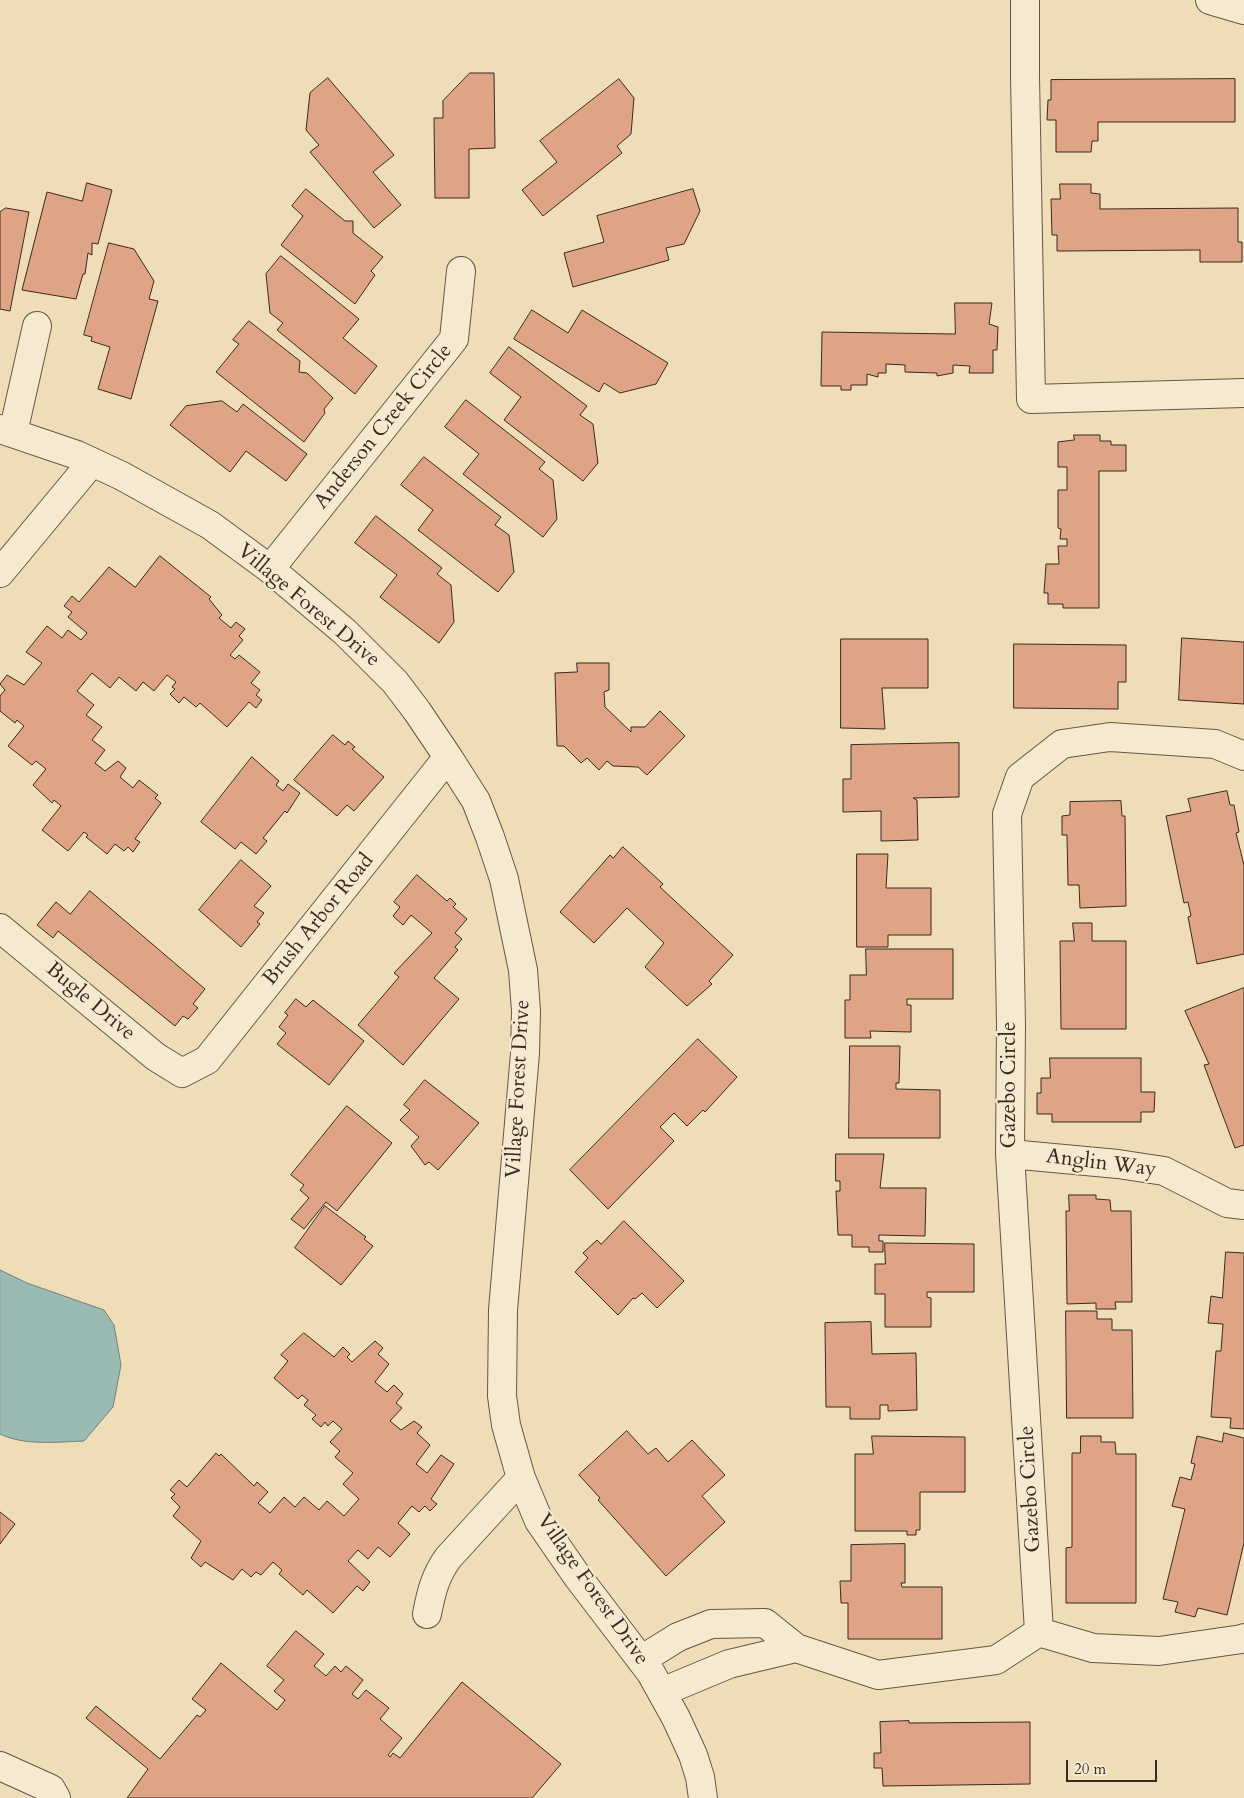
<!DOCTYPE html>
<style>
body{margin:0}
#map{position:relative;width:1244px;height:1798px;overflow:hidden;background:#efddb7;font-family:Cardo,serif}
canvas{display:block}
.scale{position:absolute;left:1066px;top:1760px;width:91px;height:22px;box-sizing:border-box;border:2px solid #392920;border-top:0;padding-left:6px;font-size:15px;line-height:18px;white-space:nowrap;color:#392920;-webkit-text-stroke:4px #f5e9d0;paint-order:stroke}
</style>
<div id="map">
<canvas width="1244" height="1798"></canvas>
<div class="scale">20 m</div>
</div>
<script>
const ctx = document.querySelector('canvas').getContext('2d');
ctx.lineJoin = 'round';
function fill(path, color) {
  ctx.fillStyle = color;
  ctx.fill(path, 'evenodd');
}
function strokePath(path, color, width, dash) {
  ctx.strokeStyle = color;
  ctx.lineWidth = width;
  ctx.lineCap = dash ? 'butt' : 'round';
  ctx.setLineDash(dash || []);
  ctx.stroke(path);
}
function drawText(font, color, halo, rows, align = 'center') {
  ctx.font = font + ' Cardo,serif';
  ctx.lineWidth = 4.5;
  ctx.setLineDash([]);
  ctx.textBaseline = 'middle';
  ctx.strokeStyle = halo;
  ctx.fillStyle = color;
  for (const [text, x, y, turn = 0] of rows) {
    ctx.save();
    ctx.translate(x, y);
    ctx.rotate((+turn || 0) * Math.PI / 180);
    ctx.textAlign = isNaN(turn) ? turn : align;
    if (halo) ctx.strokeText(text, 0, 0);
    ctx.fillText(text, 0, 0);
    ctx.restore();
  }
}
const water = new Path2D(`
 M0,1270L27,1283L104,1310L114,1325L121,1365L113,1407L84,1441C57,1442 25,1446 0,1434Z`);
fill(water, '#9abbb3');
strokePath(water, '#738178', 1);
const building = new Path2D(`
 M470,73H494L495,148L469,149V198H435L434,118H443V101Z
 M328,78L394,155L373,172L401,205L374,228L310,152L319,145L306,130L310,93Z
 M619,79L634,98L631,134L617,146L622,153L543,216L522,190L557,162L540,141Z
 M1235,79V122H1098V141H1092L1091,152H1056V120H1047L1048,100H1051V80Z
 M87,183L112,190L98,244L92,243V255L88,253L85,274H83L76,299L22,290L47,192L82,201Z
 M1060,184H1091V193L1100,194V209L1238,208V242H1242V262H1200V250L1057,251V235H1052L1051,199H1060Z
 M306,189L345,221H353V233L383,257L371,271L375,275L355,304L281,245L303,216L292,206Z
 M693,189L700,211L684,244L666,248L669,260L573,287L564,253L604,242L597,216Z
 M6,208L29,212L10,311L0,309V212Z
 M109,243L134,249L154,281L149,299L158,301L131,399L98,389L110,347L91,341L92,337L84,335Z
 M281,256L359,319L343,338L377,366L355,394L277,330L283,323L270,313L266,274Z
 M955,303H992L989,324L998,327L997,350H993V373H969L970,366L953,365V373L937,376V373L905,372V365L886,364V373H878V377L867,374V385H851V390H841V386H821L822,332L955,334Z
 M532,310L568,333L582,310L668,363L656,384L620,393L604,383L599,392L514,339Z
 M249,321L300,361L299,372L307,373L333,398L324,409L325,413L304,442L216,372L239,344L233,340Z
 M509,347L587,406L580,415L593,424L598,463L583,481L504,420L521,397L490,373Z
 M466,400L545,462L539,469L553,480L557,519L543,537L463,474L479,454L445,427Z
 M222,401L237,412L243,404L307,454L286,481L246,451L230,472L170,425L186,406Z
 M1074,435H1100V441H1111V445H1126V471H1099V608H1063V604H1048V593H1044L1046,564H1059L1058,546H1067V539H1060L1061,529L1058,528V490H1067V467H1058V442L1074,440Z
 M424,457L501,517L495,525L509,535L514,572L498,592L418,530L433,510L401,485Z
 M376,516L442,568L437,574L451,585L454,622L439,643L380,597L397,575L355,543Z
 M160,556L211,597L209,599L222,615L219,618L231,628L236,622L245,629L239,636L243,640L230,655L235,659L239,655L260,672L251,683L260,690L256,695L262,700L256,708L249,702L227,727L200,703L196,707L184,697L179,703L170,694L175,689L172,687L176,682L167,675L154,691L143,682L136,691L119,677L110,688L92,673L77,691L94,705L86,715L102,727L92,740L105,750L95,763L105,771L118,761L126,768L120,777L133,788L139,780L158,795L155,798L161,803L135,839L140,842L133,852L128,847L124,851L115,844L107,854L86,837L88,835L84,832L68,851L42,830L61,806L54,800L52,803L33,785L46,769L36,761L32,765L8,746L24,726L17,720L15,723L0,711V696L5,690L0,684L7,675L24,685L42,663L26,652L47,626L62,638L68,630L81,640L87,633L68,617L72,612L64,606L72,596L79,602L109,567L135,587Z
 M1182,638L1244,642V704L1179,700Z
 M841,639H928V688H882L885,729L841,728Z
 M1014,644L1126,645V682H1118V709L1014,708Z
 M577,663H609V690L604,692L605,707L631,732V727H645L660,711L685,736L647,775L638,767L613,766L607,761L599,770L587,758L581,763L564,746H557L555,673L577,672Z
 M333,735L345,745L348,741L355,747L352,749L384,777L354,811L347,805L337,816L294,780Z
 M959,743V797L913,798L917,800L918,840L881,841V811L843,812V779H851V745Z
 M252,757L279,781L276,785L283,791L288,784L300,793L287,813L285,811L263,838L267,841L256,854L241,842L235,849L201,822Z
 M1227,791L1230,805H1234L1239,832L1236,833L1244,865V954L1197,964L1188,917L1191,916L1188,902L1184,903L1166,816L1191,811L1188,799Z
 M1121,801L1122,816H1125L1126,906L1080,908L1079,885H1068L1067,835H1062V816L1070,815V802Z
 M623,847L663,884L660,887L733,955L709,981L712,984L687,1006L645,967L664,943L627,908L594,943L560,912L610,855L613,858Z
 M857,854H888L886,888H931V935H888V947H857Z
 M241,860L271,886L254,906L264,913L257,922L260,924L241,947L199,910Z
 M417,875L447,901L450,898L456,904L453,907L467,919L455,933L462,939L455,947L458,950L434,978L459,999L403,1065L358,1025L399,977L394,973L432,933L411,915L403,925L393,916L400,907L394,902Z
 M90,891L205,989L193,1004L198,1008L188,1019L183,1016L175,1026L58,931L53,938L37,925L56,902L70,914Z
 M1073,923H1092V941H1126V1029H1061L1060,941H1074Z
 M866,949H953V999H907V1005H911V1032L870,1031L871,1038H845V1000H850V975H866Z
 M1244,988V1145L1235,1148L1204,1065L1209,1064L1185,1011Z
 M296,999L306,1007L313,1000L364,1041L329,1085L277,1044L286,1033L279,1027L288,1015L285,1013Z
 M698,1039L737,1077L705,1112L703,1110L687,1126L674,1113L660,1127L674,1141L608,1209L570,1170Z
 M850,1046H900L899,1083H896V1089L940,1090V1138H849Z
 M1050,1058H1141V1092H1155L1154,1112H1141V1122H1052V1114H1037V1093H1041V1078H1050Z
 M425,1080L479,1123L438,1170L429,1162L425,1165L411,1146L419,1137L400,1120L410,1110L404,1105Z
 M347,1106L392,1143L337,1211L326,1202L304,1229L291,1219L309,1198L300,1190L304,1185L291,1175Z
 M836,1154H884L880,1188H926L925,1236L879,1235V1241H883V1252H869V1247H852V1235H838L836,1191H840V1181H836Z
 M1069,1195H1096V1199L1110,1200L1111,1211H1131L1132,1302H1115L1116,1309H1096V1303L1067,1304L1066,1211H1069Z
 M325,1206L366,1237L364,1239L373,1246L341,1285L295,1248Z
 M624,1221L684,1281L657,1308L642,1293L635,1299L633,1298L618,1315L575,1272L588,1258L583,1253L597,1240L601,1244Z
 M885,1243L974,1244V1292H927V1297L931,1298V1327H885V1294H875V1264H885Z
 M1226,1252L1244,1253V1429L1230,1428L1231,1418L1211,1417L1216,1351H1221L1223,1324L1208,1323L1211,1296L1222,1298Z
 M1066,1311H1097V1319H1112V1330H1132L1133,1418H1067Z
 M871,1322L872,1354L916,1353L917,1410L888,1411V1405H880V1419H850V1407H826L825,1323Z
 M304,1333L334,1357L343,1347L350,1354L347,1357L352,1362L375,1341L383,1348L378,1354L389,1364L375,1382L387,1392L394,1385L403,1394L396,1403L402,1408L390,1421L401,1430L414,1421L422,1427L417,1433L430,1445L416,1464L427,1473L441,1455L454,1464L431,1499L437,1504L430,1511L425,1506L419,1512L412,1506L398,1523L410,1534L390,1557L378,1547L368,1559L358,1550L348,1561L370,1582L363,1591L357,1586L333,1613L307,1590L303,1595L279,1574L282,1570L273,1562L261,1575L256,1572L251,1577L242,1569L233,1580L205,1562L201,1567L191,1558L201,1541L173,1516L180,1507L171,1498L175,1494L170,1490L179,1480L187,1487L216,1453L219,1456L221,1454L254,1486L257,1482L268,1492L258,1503L270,1513L284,1497L295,1507L304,1497L319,1510L327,1501L344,1516L359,1499L343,1484L353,1473L335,1457L340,1451L330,1442L342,1429L333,1421L328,1426L325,1422L321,1427L312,1419L316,1415L304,1405L308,1400L302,1395L298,1399L274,1378L288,1361L281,1355Z
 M627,1431L648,1454L656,1448L668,1462L692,1440L725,1475L702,1496L725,1522L666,1576L598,1500L600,1498L579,1475Z
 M1224,1433L1244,1438V1543L1227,1615L1198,1608L1195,1617L1175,1612L1178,1602L1163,1599L1185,1509L1172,1506L1180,1477L1191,1480L1195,1464L1191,1463L1197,1436L1222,1442Z
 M872,1436L965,1437V1492H920V1530H916V1535H907V1531H855V1454H873Z
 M1081,1436H1101V1442H1115L1116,1454H1136V1603H1066V1548L1072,1547V1453H1080Z
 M0,1512L15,1524L0,1544Z
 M905,1544V1583H901L902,1587H942V1639H848V1603H841L840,1581H851V1545Z
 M296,1631L324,1654L314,1666L326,1676L335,1666L341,1672L346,1666L363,1680L352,1694L358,1699L366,1690L389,1708L380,1719L402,1738L388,1755L390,1757L393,1753L400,1758L462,1682L561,1764L532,1798H127L148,1769L86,1718L96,1706L160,1759L197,1715L200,1717L206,1710L192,1699L221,1663L277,1710L285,1700L274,1691L284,1680L267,1666Z
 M909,1721V1723L1030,1722V1784L883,1786L882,1768H874V1753H881L880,1722Z`);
fill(building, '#dfa486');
strokePath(building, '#392920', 1);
const minor = new Path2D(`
 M1025,0V76L1031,399L1244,393
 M1210,0L1244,10
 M0,429L77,455L122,476L210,525L270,569L345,632L395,682L417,711L448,757L476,801L490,837L504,879L523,970L526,1011L525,1053L503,1310L502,1396L506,1425L521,1478L539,1521L577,1576L651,1673L676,1718L693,1755L700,1777L703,1798
 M13,433L37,326
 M270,569L454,339L461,271
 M0,573L92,462
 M0,928L156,1057L182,1073L207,1060L448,757
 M1010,1154L1118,1164L1164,1171L1227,1203L1244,1205
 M427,1614C431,1593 435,1576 448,1558L521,1478
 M1039,1632L1010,1154L1011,1024L1007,814L1020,777L1062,744L1110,737L1215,744L1244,756
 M641,1660L678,1637L711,1624L765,1623L796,1648L878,1675L996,1660L1039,1632L1093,1648L1159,1651L1242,1639L1244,1638
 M662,1692L729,1664L796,1648
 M0,1766L51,1789L56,1798`);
strokePath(minor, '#665646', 30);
strokePath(minor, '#f5e9d0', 28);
drawText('21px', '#392920', '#f5e9d0', [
 ["Anderson Creek Circle",384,427,-51],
 ["Village Forest Drive",308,606,40],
 ["Brush Arbor Road",319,920,-51],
 ["Bugle Drive",90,1002,40],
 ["Gazebo Circle",1010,1085,-90],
 ["Village Forest Drive",519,1089,-87],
 ["Anglin Way",1101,1164,7],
 ["Gazebo Circle",1031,1489,-93],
 ["Village Forest Drive",592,1590,55]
]);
</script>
